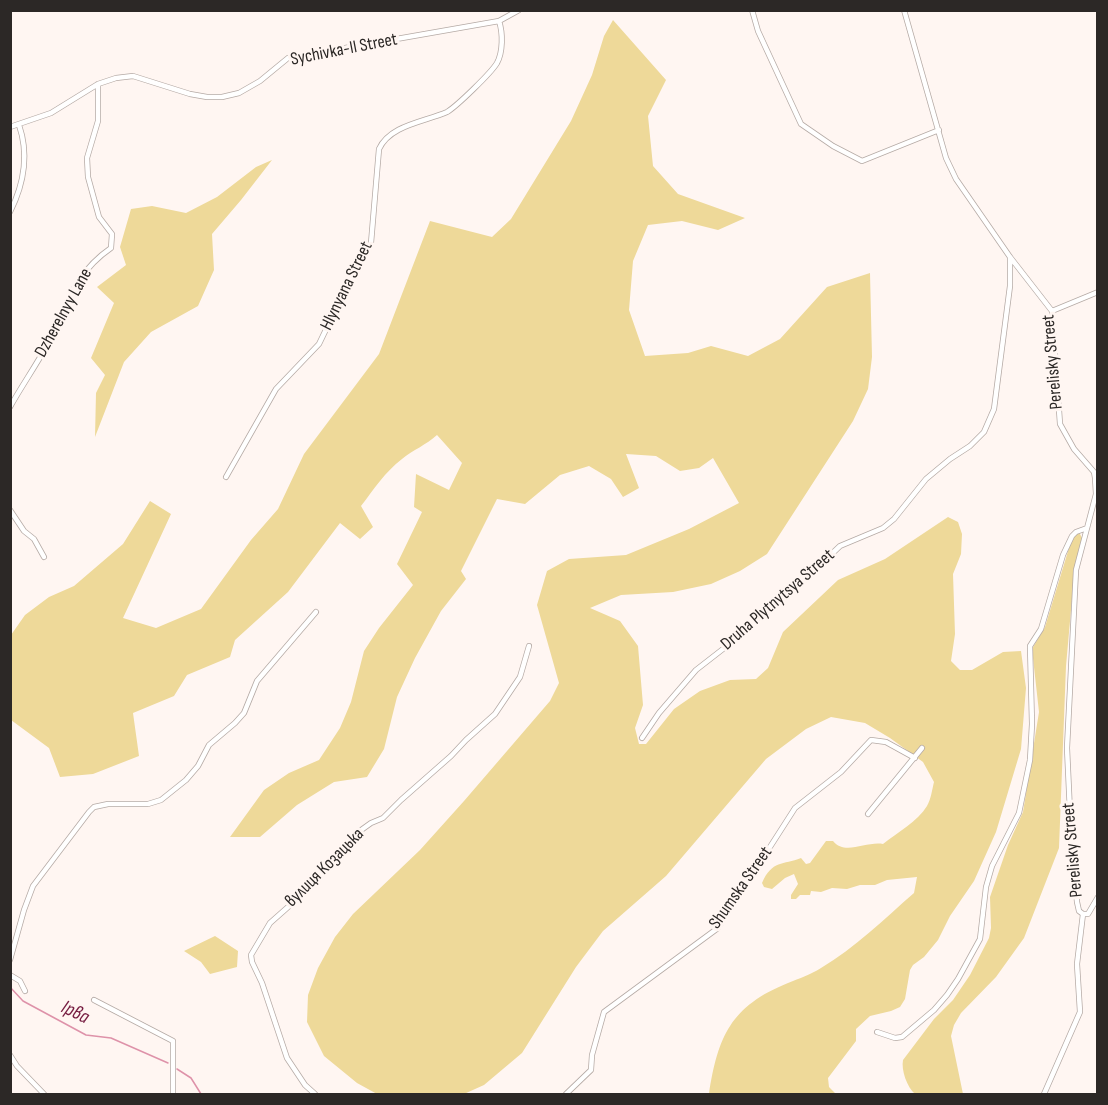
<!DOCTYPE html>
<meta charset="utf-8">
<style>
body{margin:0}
#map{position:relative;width:1108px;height:1105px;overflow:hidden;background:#fff6f2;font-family:"Sofia Sans Condensed",sans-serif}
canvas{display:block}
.frame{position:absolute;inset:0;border:12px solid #2c2826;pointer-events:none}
</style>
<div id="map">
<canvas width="1108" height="1105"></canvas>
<div class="frame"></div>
</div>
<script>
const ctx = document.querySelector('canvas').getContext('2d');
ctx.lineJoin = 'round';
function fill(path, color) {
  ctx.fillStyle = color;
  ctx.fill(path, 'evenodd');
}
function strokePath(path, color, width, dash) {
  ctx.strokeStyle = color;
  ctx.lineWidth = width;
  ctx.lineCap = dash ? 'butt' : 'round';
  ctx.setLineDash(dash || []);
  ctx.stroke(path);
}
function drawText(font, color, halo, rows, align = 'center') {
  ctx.font = font + ' "Sofia Sans Condensed",sans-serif';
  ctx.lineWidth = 6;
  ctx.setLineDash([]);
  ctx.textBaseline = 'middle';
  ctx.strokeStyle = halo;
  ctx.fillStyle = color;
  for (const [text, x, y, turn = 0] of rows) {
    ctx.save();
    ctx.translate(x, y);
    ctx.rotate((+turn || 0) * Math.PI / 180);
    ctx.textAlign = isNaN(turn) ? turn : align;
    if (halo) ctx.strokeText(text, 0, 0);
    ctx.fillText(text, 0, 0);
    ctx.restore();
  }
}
fill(new Path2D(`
 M613,20L666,80L648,116L653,166L678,194L745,218L718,230L682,221L648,225L633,261L629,310L645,356L688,353L711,346L748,356L780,339L827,287L870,273L872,357L868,389L853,421L767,554L740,571L711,584L673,592L621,595L590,608L620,621L638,646L643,705L635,728L639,744H646L674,709L700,691L730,680L756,679L768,668L783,632L838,580L885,559L948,517L958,522L962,534L961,554L953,574L955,634L951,661L960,670H972L1003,652L1021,651L1026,688L1021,749L996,832L974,881L950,916L938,940L924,957L913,965L910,970L905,999L900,1007L891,1011L870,1016L856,1029V1041L828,1078L829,1087L836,1094H709C718,1036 731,1006 788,983C800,978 810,975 821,968C855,948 884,919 914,893L917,877L887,880L875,885H860L847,889L832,888L821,892L811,891L810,895H800L796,899H791V895L798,884L794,874L785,878L772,889L764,887L762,883C772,860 783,865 801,858L806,864L810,863L826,841H833C845,856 866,841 883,844C897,833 918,821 927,806C931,799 932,790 934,782L923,762L890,738L865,723L831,717L806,729L766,759L666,876L603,931L576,967L522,1053L484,1085L464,1094H377L357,1083L324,1056L307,1022L308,995L318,968L335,937L353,914L420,850L464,801L550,701L559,683L537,605L547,571L569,559L626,555L689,529L739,503L713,458L699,468L680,471L656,456L626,454L639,488L623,497L611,479L589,466L560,475L525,504L497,499L461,571L466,579L441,611L415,658L397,697L384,749L367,777L334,782L297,805L260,837H230L264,790L289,773L319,760L340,728L351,702L364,651L379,628L413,585L397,564L422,512L414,507L416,474L449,490L462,463L437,435C426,445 413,450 402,459C385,472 374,489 361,506L373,527L360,539L340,523L288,592L235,640L230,657L187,675L174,696L133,713L139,756L93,774L60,777L49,748L11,720V635L25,615L49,597L74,586L123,544L150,501L171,514L123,618L156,628L201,609L251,540L278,509L304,454L379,354L430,221L492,237L511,219L571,121L592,75L604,36Z
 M272,160L241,200L212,234L214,270L198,306L151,332L124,362L95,437L96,393L105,375L91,358L114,303L97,287L126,265L120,247L131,209L152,206L186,213L217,197L256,167Z
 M1079,532L1082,538L1075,565L1066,666L1059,848L1024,938L996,977L961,1013L954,1025L951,1036L963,1094H915C907,1087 901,1070 903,1060L934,1019L953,1000L970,975L989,938L991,928L990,897L1008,845L1023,812L1039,712L1032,649L1045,627L1072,538Z
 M215,936L238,951L237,967L210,974L201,962L184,951Z`), '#eed999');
strokePath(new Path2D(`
 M10,987L23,1001L86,1035L111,1038L168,1063
 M177,1069L191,1078L201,1094`), '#de92a9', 1.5);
const minor = new Path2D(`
 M752,10L758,31L801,124L833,146L862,161L939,130
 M904,10L946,158L956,179L1010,257L1052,311L1060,424L1074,449L1094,472L1095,478L1096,494L1076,570L1067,748L1072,855L1077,902L1079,911L1083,914
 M10,127L51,113L98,84L116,78L133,76L190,94L207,97H222L239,93L260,81L288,58L499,21L519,10
 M10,212C24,184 29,154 19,125
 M1052,311L1098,292
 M10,407C21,387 35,367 46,347C66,308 73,274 111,248L112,234L99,217L88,177L87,158L98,121V84
 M226,477L276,389L319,344L357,265L371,243L379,149C390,125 424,122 447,112C457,106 491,73 497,63C503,52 503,33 499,21
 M10,510L24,531L34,539L44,557
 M642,738L659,713L696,670L750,628L769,603L799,585L840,546L883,528L894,519L926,479L950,459L970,446L984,432L994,409L1010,286V257
 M868,814L922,748
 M1083,914H1088L1098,897
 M10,960L24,910L33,886L89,812L94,807L108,804H148L161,800L186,780L198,766L209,745L235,723L244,713L257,681L316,612
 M10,975L20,981L25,991
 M94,1000L173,1041V1094
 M877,1032L895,1038L902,1037L934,1010L947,995L958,979L980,939L986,887L992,866L1019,813L1030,760L1032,724L1030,646L1041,629L1063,555L1072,536L1076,532L1087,528
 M10,1055L17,1066L44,1094
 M315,1094L305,1085L287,1058L262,983L252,962L251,955L270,923L305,892L339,850L357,833L371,823L383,818L401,800L451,756L466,740L495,714L520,677L529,646
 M566,1094L591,1070L592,1055L604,1012L718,928L795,808L841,772L871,740L886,742L915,758
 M1044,1094L1080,1012L1077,964L1083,914`);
strokePath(minor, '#b5aaa5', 6);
strokePath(minor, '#fff', 4.5);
drawText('18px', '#2c2826', '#fff6f2', [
 ["Sychivka-II Street",344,50,-11],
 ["Hlynyana Street",347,286,-64],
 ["Dzherelnyy Lane",64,313,-61],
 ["Perelisky Street",1053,362,-95],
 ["Druha Plytnytsya Street",778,600,-41],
 ["Perelisky Street",1073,850,-95],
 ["вулиця Козацька",325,868,-45],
 ["Shumska Street",741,888,-55]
]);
drawText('italic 20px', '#771e42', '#fff6f2', [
 ["Ірва",75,1013,26]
]);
</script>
